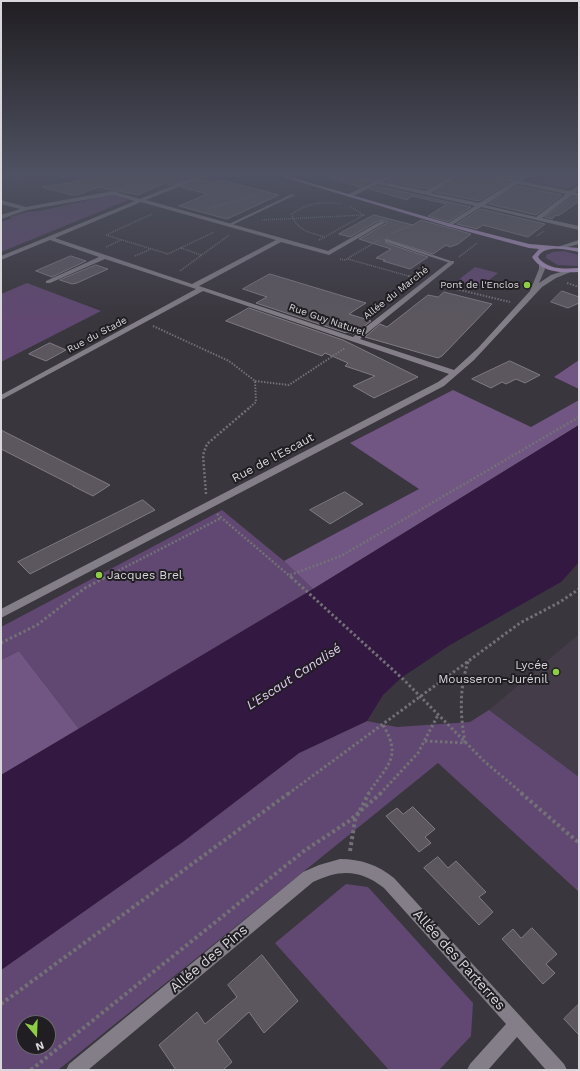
<!DOCTYPE html>
<meta charset="utf-8">
<style>
body{margin:0}
#map{position:relative;width:580px;height:1071px;overflow:hidden;background:#3a363d;font-family:"Work Sans",sans-serif}
canvas{display:block}
.frame{position:absolute;inset:0;border:2px solid #d9d7db;pointer-events:none}
.north{position:absolute;left:16px;top:1015px;width:40px;height:40px;box-sizing:border-box;background:#201e22;border:1px solid #6a686c;border-radius:50%;rotate:161deg;font-size:11px;font-weight:700;line-height:16px;text-align:center;color:#d9d7db}
.north::after{content:'';display:block;margin:auto;width:14px;height:18px;background:#8dce44;clip-path:polygon(50% 0,100% 100%,50% 72%,0 100%)}
</style>
<div id="map">
<canvas width="580" height="1071"></canvas>
<div class="frame"></div>
<div class="north">N</div>
</div>
<script>
const ctx = document.querySelector('canvas').getContext('2d');
ctx.lineJoin = 'round';
function fill(path, color) {
  ctx.fillStyle = color;
  ctx.fill(path, 'evenodd');
}
function strokePath(path, color, width, dash) {
  ctx.strokeStyle = color;
  ctx.lineWidth = width;
  ctx.lineCap = dash ? 'butt' : 'round';
  ctx.setLineDash(dash || []);
  ctx.stroke(path);
}
function drawText(font, color, halo, rows, align = 'center') {
  ctx.font = font + ' "Work Sans",sans-serif';
  ctx.lineWidth = 4;
  ctx.setLineDash([]);
  ctx.textBaseline = 'middle';
  ctx.strokeStyle = halo;
  ctx.fillStyle = color;
  for (const [text, x, y, turn = 0] of rows) {
    ctx.save();
    ctx.translate(x, y);
    ctx.rotate((+turn || 0) * Math.PI / 180);
    ctx.textAlign = isNaN(turn) ? turn : align;
    if (halo) ctx.strokeText(text, 0, 0);
    ctx.fillText(text, 0, 0);
    ctx.restore();
  }
}
fill(new Path2D(`
 M2,174H79L17,185Z
 M579,634V777L489,710Z`), '#443c49');
fill(new Path2D(`
 M539,174H579V181L568,189L528,181Z
 M111,195L128,200L1,252V222L12,218L9,217L27,212L39,211Z
 M564,251L579,255V266L558,265L546,258V255L553,252Z
 M475,267L498,273L480,287L457,281Z
 M27,283L101,311L1,362V294Z
 M222,510L284,561L313,589L79,729L19,651L1,660V627Z
 M489,710L579,777V892L438,763L58,1070H1V970L184,841L299,753L367,721L397,727L470,722ZM24,1023H48V1047H24Z
 M346,884L368,887L473,1003L471,1036L439,1070H389L275,943Z`), '#614872');
fill(new Path2D(`
 M579,360V389L554,377Z
 M453,390L531,427L579,400V425L313,589L284,561L419,489L350,443Z
 M19,651L79,729L1,775V660Z`), '#715684');
fill(new Path2D(`
 M579,425V562L561,582L450,645L401,678L383,695L367,721L299,753L184,841L1,970V775L313,589Z`), '#331942');
const building = new Path2D(`
 M92,174H185L182,175L192,177L171,185L165,183L138,195L98,187L78,195H72L42,187L74,182L91,175Z
 M328,174H339L340,175L369,182L360,187L327,177Z
 M355,174H391L377,179Z
 M397,174H453L426,189L387,181Z
 M461,174H477L478,176L508,183L479,201L435,192Z
 M484,174H522L514,178Z
 M202,180L213,183L221,180L279,195L227,219L179,206L207,194L181,187Z
 M378,186L471,207L448,222L428,216L447,204L412,196L407,200L370,189Z
 M518,186L562,195L536,215L489,204Z
 M572,197L579,198V201L558,216L556,215L552,219L545,217Z
 M481,209L545,224L528,237L483,225L477,229L457,224Z
 M374,215L413,225L421,220L471,234L458,244L450,247L446,245L433,254L385,239L386,243L428,257L410,269L383,261L385,260L376,258L391,249L359,239L387,223L386,221L380,220L350,237L339,234Z
 M71,256L86,261L52,277L36,271Z
 M96,265L108,269L77,283L72,284L60,280Z
 M270,274L366,303L349,314L371,321L354,334L346,332V333L256,303L267,297L243,289Z
 M562,291L579,297V303L568,308L551,302Z
 M444,292L492,304L442,356L438,358L365,337L380,324L387,327L428,295L438,297Z
 M249,308L343,340L418,377L374,398L353,386L375,376L345,366L348,363L325,353L322,356L226,321Z
 M50,343L66,350L46,361L29,354Z
 M510,361L540,375L525,383L516,379L506,384L502,382L491,388L472,379Z
 M1,430L72,466L110,485L93,496L73,486H74L1,449Z
 M345,492L363,504L330,524L310,510Z
 M143,500L155,510L30,574L18,562Z
 M413,807L435,829L425,837L431,843L419,852L386,816L397,808L403,814Z
 M438,857L448,868L456,861L486,892L479,897L493,912L479,925L424,868Z
 M532,928L557,954L546,964L555,973L543,984L502,939L513,929L521,938Z
 M262,955L298,1001L264,1033L249,1012L217,1041L232,1062L223,1070H176L159,1045L197,1012L205,1024L237,997L228,985Z
 M579,1004V1035L564,1019Z`);
fill(building, '#5c575f');
strokePath(building, '#7f7a83', 1);
strokePath(new Path2D(`
 M98,174L131,184L132,187
 M166,174L174,176
 M65,186L77,189
 M130,187L157,182
 M208,209L267,191
 M262,220L364,215L349,206
 M392,233L413,225
 M106,235L168,254L214,232
 M106,235L152,214
 M537,236L544,231
 M325,237C311,233 295,230 292,214C307,203 323,201 341,204
 M319,240L364,215
 M106,247L121,240
 M181,248L201,255
 M135,256L151,249
 M459,257L477,243
 M340,259L345,260L379,240
 M348,259L412,277
 M180,271L229,235`), '#737076', 1.5, [1, 1]);
strokePath(new Path2D(`
 M408,276L415,278
 M567,283L579,287
 M439,285L510,302
 M153,326L229,361L255,381L256,402L248,409
 M255,381L289,385L345,348`), '#737076', 2, [1.5, 1.5]);
strokePath(new Path2D(`
 M206,494L203,455L207,444L249,408
 M217,514L292,578
 M290,575L341,556L579,417
 M104,578L221,518`), '#737076', 2.5, [2, 2]);
strokePath(new Path2D(`
 M291,577L404,680L485,762L523,794
 M1,643L37,625L85,588L106,577
 M425,741L465,743C460,713 459,688 469,659
 M288,794L520,623L560,602L579,589
 M368,794C386,766 403,758 383,725
 M380,794L418,753L438,715`), '#737076', 3, [2.5, 2.5]);
strokePath(new Path2D(`
 M521,793L579,843
 M350,851L355,820L369,793
 M1,1004L289,793
 M31,1070L304,851L349,821L381,793`), '#737076', 4, [3, 3]);
fill(new Path2D(`
 M74,174H79L60,178L58,177Z
 M292,194L295,195L230,226L227,225Z
 M386,240H388L454,262L450,263L386,242Z`), '#837e87');
fill(new Path2D(`
 M209,174H216L188,183L146,200L328,251L381,221L386,222L329,255L281,242L199,286L353,337L450,261H454V263L360,339L454,370L478,348L530,291L539,269V262H543L545,269L539,283L551,275L570,269L573,271L556,278L542,287L474,360L444,386L1,618V609L438,382L449,374L203,291L1,400V395L196,289L105,259L50,283H46V281L99,257L50,240L1,260V256L135,201L113,195L27,210L1,219V215L20,209L1,204V200L26,207L113,191L140,199L184,181ZM141,202L276,240L192,284L55,238Z
 M340,174C352,172 364,179 375,180C382,181 389,174 396,174L383,182L426,191L455,174H460L431,193L479,203L512,182L478,175V174L516,180L526,174H531L521,181L570,191L579,185V190L575,193H579V197L572,195L542,218L579,226V230L481,207L449,227L447,226V224L475,206L378,184L351,197L348,195L349,194L373,182ZM518,184L566,194L536,217L485,205Z
 M340,859C361,859 378,865 394,878L564,1064L567,1070H546L517,1037L488,1070H467L470,1064L506,1024L384,888C360,869 340,869 313,882L88,1070H66L69,1064L303,872L319,865Z`), '#837e87');
fill(new Path2D(`
 M579,240V244L560,249L557,247Z`), '#837e87');
fill(new Path2D(`
 M273,174H280L451,224L529,244L579,248V252C567,250 545,244 538,257C547,270 565,269 579,268V272C562,273 542,273 532,257L539,249L529,248L447,226Z`), '#b094c2');
const sky = ctx.createLinearGradient(0, 0, 0, 323);
sky.addColorStop(0, '#201e22');
sky.addColorStop(0.54, '#4f5262');
sky.addColorStop(1, '#4f526200');
ctx.fillStyle = sky;
ctx.fillRect(0, 0, 580, 323);
for (const [x, y, r, color] of [
 [527,285,4,"#8dce44"],
 [99,575,4,"#8dce44"],
 [556,672,4,"#8dce44"]
]) {
  const dot = new Path2D();
  dot.arc(x, y, r, 0, 2 * Math.PI);
  ctx.fillStyle = color;
  ctx.fill(dot);
  strokePath(dot, '#201e22', 1.5);
}
drawText('10px', '#d9d7db', '#201e22', [
 ["Pont de l'Enclos",519,285]
], 'right');
drawText('10px', '#d9d7db', '#201e22', [
 ["Allée du Marché",396,293,-38],
 ["Rue Guy Naturel",327,320,19],
 ["Rue du Stade",97,335,-28]
]);
drawText('12px', '#d9d7db', '#201e22', [
 ["Rue de l'Escaut",273,458,-28]
]);
drawText('12px', '#d9d7db', '#201e22', [
 ["Jacques Brel",107,575],
 ["Lycée",548,665,"right"],
 ["Mousseron-Jurénil",548,679,"right"]
], 'left');
drawText('italic 13px', '#e3c9f5', '#201e22', [
 ["L'Escaut Canalisé",294,677,-33]
]);
drawText('14px', '#d9d7db', '#201e22', [
 ["Allée des Pins",209,959,-40],
 ["Allée des Parterres",459,960,48]
]);
</script>
